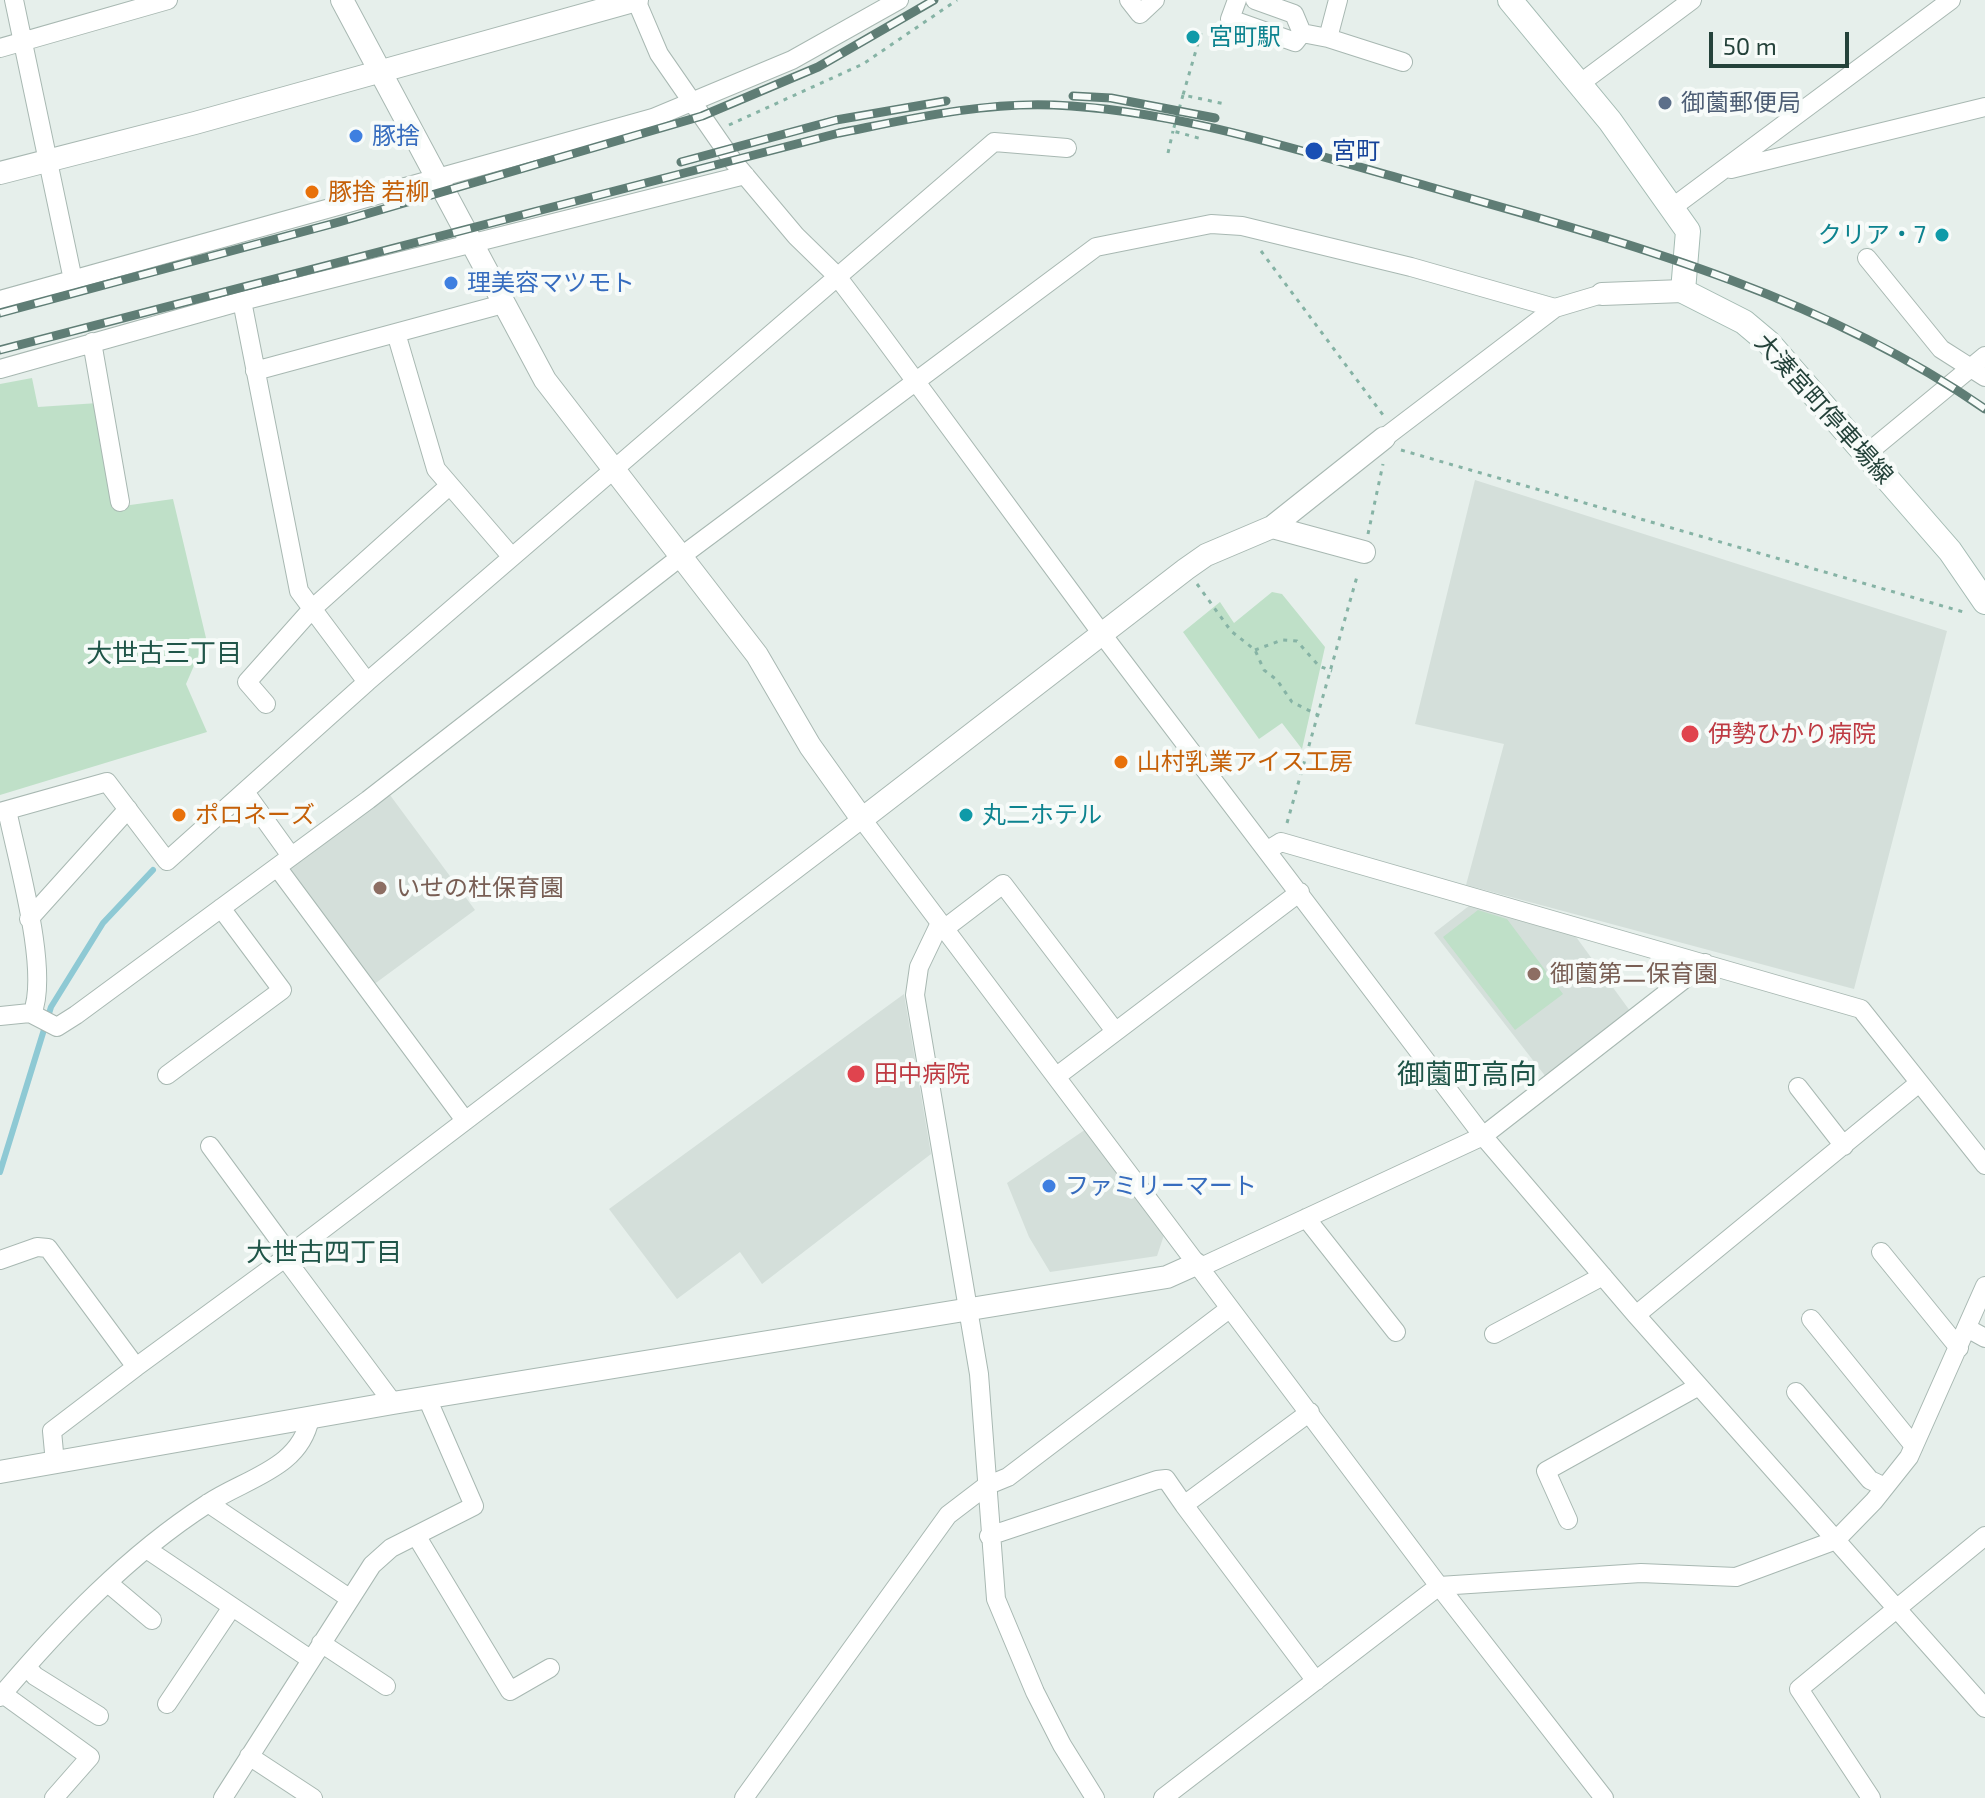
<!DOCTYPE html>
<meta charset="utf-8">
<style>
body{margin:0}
#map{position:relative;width:1985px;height:1798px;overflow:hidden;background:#e6efeb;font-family:"Exo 2",sans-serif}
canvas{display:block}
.scale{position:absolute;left:1709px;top:32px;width:140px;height:36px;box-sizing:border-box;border:4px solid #24423a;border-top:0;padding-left:10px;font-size:24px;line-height:28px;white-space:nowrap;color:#24423a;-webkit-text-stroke:6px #f7fbf9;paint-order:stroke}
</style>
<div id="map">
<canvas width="1985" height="1798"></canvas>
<div class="scale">50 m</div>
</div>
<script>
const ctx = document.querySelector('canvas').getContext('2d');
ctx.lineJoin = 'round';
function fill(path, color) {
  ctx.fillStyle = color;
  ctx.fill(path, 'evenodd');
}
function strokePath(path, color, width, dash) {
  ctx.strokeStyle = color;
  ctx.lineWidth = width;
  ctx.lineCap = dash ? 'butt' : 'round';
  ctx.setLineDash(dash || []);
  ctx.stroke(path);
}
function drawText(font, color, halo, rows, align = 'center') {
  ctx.font = font + ' "Exo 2","Noto Sans JP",sans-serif';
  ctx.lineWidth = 8;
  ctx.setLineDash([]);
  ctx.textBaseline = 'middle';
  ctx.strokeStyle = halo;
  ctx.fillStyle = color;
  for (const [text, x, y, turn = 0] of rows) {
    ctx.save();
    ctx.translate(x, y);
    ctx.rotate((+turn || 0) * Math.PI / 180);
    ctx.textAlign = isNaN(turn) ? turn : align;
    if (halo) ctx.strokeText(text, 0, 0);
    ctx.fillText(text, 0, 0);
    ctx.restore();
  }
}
fill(new Path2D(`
 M1475,480L1947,631L1854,989L1466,885L1504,744L1415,724Z
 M387,791L475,910L373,985L285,867Z
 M1474,902L1571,930L1633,1015L1546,1077L1434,933Z
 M904,994L931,1154L762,1284L740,1252L677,1299L609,1209Z
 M1089,1127L1165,1232L1157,1256L1050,1272L1029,1237L1007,1183Z`), '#d4dfda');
fill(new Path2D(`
 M32,378L38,407L98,403L116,507L173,499L206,638L186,684L207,732L0,795V384Z
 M1272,592L1282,594L1325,647L1302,749L1282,723L1259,739L1183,632L1220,602L1234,623Z
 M1478,910L1507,919L1563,994L1515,1030L1443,937Z`), '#bfe0c8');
strokePath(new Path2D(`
 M0,1172L51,1007L103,923L153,870`), '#8ec9d4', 6);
const minor = new Path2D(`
 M14,0L73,280
 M636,0L659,54L733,161L796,236L836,275L877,329L1102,634L1483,1136L1636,1315L1985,1708
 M1129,0L1140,14L1155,0
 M1237,0L1230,19L1295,42L1302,33
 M1255,0L1294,14L1302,33
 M1302,33L1328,38L1338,0
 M1328,38L1403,62
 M0,48L168,0
 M1578,85L1692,0
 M1731,169L1985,107
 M1673,207L1951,0
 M1867,258L1941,349L1985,377
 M0,300L653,118L792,60L899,0
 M242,301L299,591L367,682L994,142L1067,148
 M396,333L436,469L511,556
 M92,342L120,502
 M0,369L242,301L745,175
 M255,371L503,304
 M1384,438L1555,308L1602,294
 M1865,455L1985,356
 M266,704L247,682L312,609L449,486
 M245,792L291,856
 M7,810C17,859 50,972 32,1014
 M0,812L107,782L167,861L367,682
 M1268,850L1281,842L1861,1009L1985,1165
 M277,867L464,1119
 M29,919L128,809
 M940,923L919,967L915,995L979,1374L996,1599L1035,1692L1062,1745L1095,1798
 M944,929L1003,884L1115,1031
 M0,1016L30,1013L57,1027L76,1015L368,800L683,555L1096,247L1211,224L1242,226L1411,267L1555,308
 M167,1075L282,990L221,908
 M1057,1076L1300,892
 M1798,1087L1844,1146
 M210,1146L282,1244L285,1258L393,1403
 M1306,1218L1396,1332
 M1881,1252L1959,1348
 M0,1260L37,1247L48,1248L136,1367L285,1258L862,819L1439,1586L1604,1798
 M1199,1268L1483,1136L1705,963
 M1636,1315L1919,1083
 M1811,1319L1914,1446
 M1967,1328L1985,1338
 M1494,1334L1603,1276
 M1796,1392L1870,1480L1885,1487
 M1310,1412L1184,1505L1316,1681
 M55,1463L52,1431L136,1367
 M208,1503L349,1598
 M1568,1520L1546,1471L1699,1386
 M989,1536L1157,1480L1166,1479L1184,1505
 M417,1537L510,1691L550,1668
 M148,1550L310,1659
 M108,1583L152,1620
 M321,1643L386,1686
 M27,1667L35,1676L99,1716
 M3,1694L90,1757L54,1798
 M0,1697C60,1626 128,1555 207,1504C246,1478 300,1469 310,1418
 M167,1704L232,1607
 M249,1756L313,1798
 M223,1798L372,1565L391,1548L474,1506L427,1398
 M744,1798L948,1515L986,1486L1008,1477L1229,1309
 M1163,1798L1439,1586L1641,1573L1736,1577L1836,1540L1874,1501L1909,1457L1985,1286
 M1871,1798L1799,1689L1985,1536`);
const tertiary = new Path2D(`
 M342,0L545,380L757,655L810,746L862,819L1186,569L1206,555L1272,527L1384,438
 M0,173L195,123L637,0
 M1602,294L1683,291
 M1272,527L1364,552
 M0,1472L393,1403L1167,1277L1196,1264`);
const secondary = new Path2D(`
 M1510,0L1610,121L1688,231L1683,291L1744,322L1769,343L1950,551L1985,602`);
strokePath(minor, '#a8b8b2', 20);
strokePath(tertiary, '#a8b8b2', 24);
strokePath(secondary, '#a4bbb3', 26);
strokePath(new Path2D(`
 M1201,33L1183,95L1225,104
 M1183,95L1173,131L1202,139
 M729,125L863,64L957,0
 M1168,153L1173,131
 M1261,251L1383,415
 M1401,450L1967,613
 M1368,534L1383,464
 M1197,584L1231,631L1255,650L1264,670L1277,680L1292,702L1320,716
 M1255,650L1282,640L1297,641L1319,666L1332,671
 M1287,823L1358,573`), '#86b3a5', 3, [4, 6]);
strokePath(minor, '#fff', 18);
strokePath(tertiary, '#fff', 22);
strokePath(secondary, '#fff', 24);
const rail = new Path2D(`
 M1073,96L1111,98L1215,118
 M681,162L836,120L946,101
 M0,313L339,222L702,116L818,67L934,0
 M0,350L839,133C910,119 982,102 1054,105C1175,110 1293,149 1409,181C1609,238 1812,289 1985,409`);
strokePath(rail, '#5f7d75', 9);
strokePath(rail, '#f7fbf9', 6, [18]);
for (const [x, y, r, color] of [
 [1193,37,8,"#0f9aa8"],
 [1665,103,8,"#5c6f8a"],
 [356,136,8,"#3f7fe0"],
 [1314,151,10,"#1a4fb4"],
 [312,192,8,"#e8710a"],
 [1942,235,8,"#0f9aa8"],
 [451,283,8,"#3f7fe0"],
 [1690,734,10,"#e0444e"],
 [1121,762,8,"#e8710a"],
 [179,815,8,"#e8710a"],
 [966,815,8,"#0f9aa8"],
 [380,888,8,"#8d6e63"],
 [1534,974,8,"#8d6e63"],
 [856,1074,10,"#e0444e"],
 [1049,1186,8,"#3f7fe0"]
]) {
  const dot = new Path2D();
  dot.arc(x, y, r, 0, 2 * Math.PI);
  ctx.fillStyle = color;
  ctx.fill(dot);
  strokePath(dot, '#f7fbf9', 3);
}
drawText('24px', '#0d838f', '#f7fbf9', [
 ["宮町駅",1209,37],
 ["クリア・7",1926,235,"right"],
 ["丸二ホテル",982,815]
], 'left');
drawText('24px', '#4e5e75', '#f7fbf9', [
 ["御薗郵便局",1681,103]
], 'left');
drawText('24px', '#366cbe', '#f7fbf9', [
 ["豚捨",372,136],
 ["理美容マツモト",467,283],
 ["ファミリーマート",1065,1186]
], 'left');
drawText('24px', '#164399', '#f7fbf9', [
 ["宮町",1332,151]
], 'left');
drawText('24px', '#c56008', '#f7fbf9', [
 ["豚捨 若柳",328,192],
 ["山村乳業アイス工房",1137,762],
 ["ポロネーズ",195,815]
], 'left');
drawText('24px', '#24423a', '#f7fbf9', [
 ["大湊宮町停車場線",1824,409,48]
]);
drawText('24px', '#be3a42', '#f7fbf9', [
 ["伊勢ひかり病院",1708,734],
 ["田中病院",874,1074]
], 'left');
drawText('24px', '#785e54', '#f7fbf9', [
 ["いせの杜保育園",396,888],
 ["御薗第二保育園",1550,974]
], 'left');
drawText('26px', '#1f5548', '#f7fbf9', [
 ["大世古三丁目",164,653],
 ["大世古四丁目",324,1252]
]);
drawText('28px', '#1f5548', '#f7fbf9', [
 ["御薗町高向",1467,1075]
]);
</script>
